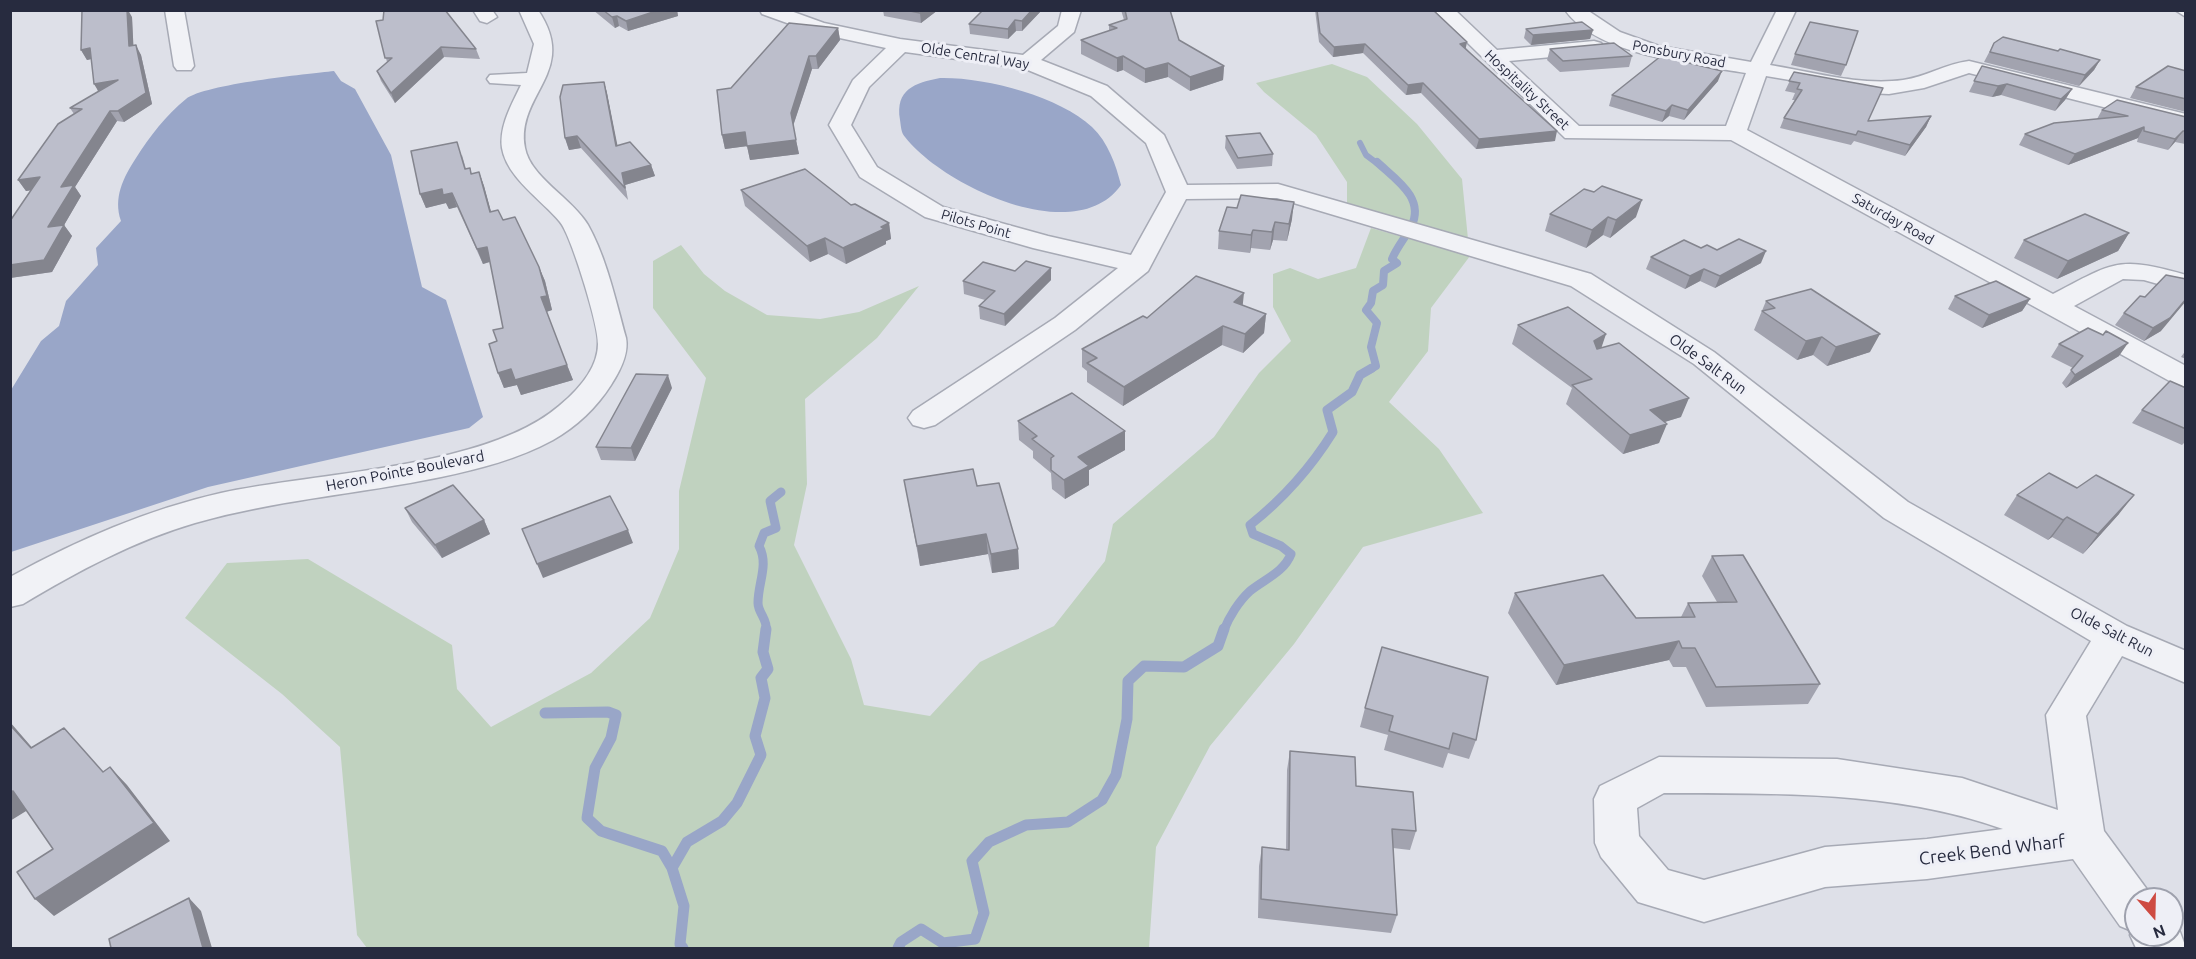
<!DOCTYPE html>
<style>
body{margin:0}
#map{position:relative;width:2196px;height:959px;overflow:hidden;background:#dee0e8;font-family:Ubuntu,sans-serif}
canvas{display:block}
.frame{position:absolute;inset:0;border:12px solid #272b3f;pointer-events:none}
.north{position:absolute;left:2124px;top:887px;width:60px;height:60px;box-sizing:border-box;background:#eeeff6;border:2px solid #9ea1ad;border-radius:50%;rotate:160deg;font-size:16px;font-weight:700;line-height:24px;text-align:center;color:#272b3f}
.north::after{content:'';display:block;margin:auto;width:21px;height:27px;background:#ce4b42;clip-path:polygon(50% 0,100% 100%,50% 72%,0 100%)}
</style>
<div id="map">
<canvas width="2196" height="959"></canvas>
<div class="frame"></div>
<div class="north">N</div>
</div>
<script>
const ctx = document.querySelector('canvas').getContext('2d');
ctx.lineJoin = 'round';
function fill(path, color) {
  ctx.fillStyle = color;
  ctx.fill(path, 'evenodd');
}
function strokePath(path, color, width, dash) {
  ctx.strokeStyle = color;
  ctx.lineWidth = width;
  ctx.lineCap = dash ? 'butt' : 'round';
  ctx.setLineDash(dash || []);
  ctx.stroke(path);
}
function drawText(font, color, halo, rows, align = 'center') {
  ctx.font = font + ' Ubuntu,sans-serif';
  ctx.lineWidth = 6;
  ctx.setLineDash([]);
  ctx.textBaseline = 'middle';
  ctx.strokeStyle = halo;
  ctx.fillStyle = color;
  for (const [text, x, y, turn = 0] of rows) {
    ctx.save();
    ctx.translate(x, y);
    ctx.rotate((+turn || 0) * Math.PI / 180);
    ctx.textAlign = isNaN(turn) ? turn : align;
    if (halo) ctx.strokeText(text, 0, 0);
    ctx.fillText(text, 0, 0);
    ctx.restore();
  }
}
fill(new Path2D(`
 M1332,64L1367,77L1417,124L1462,179L1468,239L1347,204V182L1316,135L1264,92L1256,83Z
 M1371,228L1470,256L1431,308L1428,351L1389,402L1439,449L1483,513L1363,547L1294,644L1210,746L1156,847L1149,948H367L357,935L340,747L282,694L185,618L227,563L308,559L452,645L457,689L491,727L591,673L650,618L679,549V491L706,378L653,308V261L681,245L704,274L725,291L767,315L820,319L859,312L919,286L877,338L805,399L807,484L794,545L851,659L864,705L930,716L980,662L1054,626L1105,561L1113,524L1214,437L1259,373L1291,341L1273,307V274L1290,268L1318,279L1356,268Z`), '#c0d2bf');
fill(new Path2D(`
 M334,71L341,81L355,89L391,155L422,287L446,300L483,417L469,428L208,487L11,552V390L41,341L59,326L66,301L98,265L96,248L121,221C113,198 123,178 136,158C150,136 166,115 186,99C205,84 307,74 334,71Z
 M940,78C985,77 1059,96 1092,127C1108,142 1116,165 1121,185C1076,249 943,186 905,137C901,133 901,126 900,120C895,89 915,83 940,78Z`), '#99a6c8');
strokePath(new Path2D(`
 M1360,143L1366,155L1378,164`), '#99a6c8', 6);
strokePath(new Path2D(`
 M1369,370L1376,366L1371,347L1377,323L1366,310L1371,303L1373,291L1383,285L1384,271L1397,263L1392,259C1397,247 1405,238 1411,227C1426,198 1395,179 1377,162`), '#99a6c8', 8);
strokePath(new Path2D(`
 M766,630C768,620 758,613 758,603C758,582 769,565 759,546L764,533L776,528L770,501L781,492
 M1224,630C1229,617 1239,601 1250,591C1265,579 1284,572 1291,554L1281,546L1253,534L1250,525C1284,498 1310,469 1333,432L1327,410L1352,392L1360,375L1372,368`), '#99a6c8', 9);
strokePath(new Path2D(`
 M545,713L608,712L616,715L611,738L595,768L587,818L601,831L662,851L672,868
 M683,948L680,944L684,906L672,868L687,842L722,821L737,803L761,755L755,736L765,698L761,678L768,669L763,652L766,629
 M898,948L901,942L921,929L943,943L975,939L984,913L972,861L989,842L1026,825L1068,822L1102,800L1116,775L1127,719L1128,681L1144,666L1184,667L1218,646L1224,629`), '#99a6c8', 11);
const minor = new Path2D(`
 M165,10H184L194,66L191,70H177L174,66Z
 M473,10H492L497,17L487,23L480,21Z
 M519,10H538C580,72 515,94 525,148C530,177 573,199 588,225C607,259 616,302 626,338C629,354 620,371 611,385C597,407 576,427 553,440C518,459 479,469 441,477C359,494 275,500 195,523C134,541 78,571 23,604L10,607V577C78,540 146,510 221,493C317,472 485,469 559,406C576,392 598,369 598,344C599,326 571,235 560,222C542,200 507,178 502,148C499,126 512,104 521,85L490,83L487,79L490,75L527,73L534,44Z
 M760,10H788L824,23L900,39L1023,55L1058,26L1062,10H1081L1074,32L1041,60L1107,86L1164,135L1187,185L1278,184L1591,274L1714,352L1908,502L2127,626L2186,651V683L2122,656L2086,716L2104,831L2154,899H2136V935H2172V922L2180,932L2186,948H2136L2130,935L2132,931L2120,926L2073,859L1927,879L1825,887L1704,922L1638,902L1601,857L1595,843L1594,799L1600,786L1659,757L1837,759L1962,778L2058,810L2046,715L2091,641L1884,518L1694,364L1571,286L1277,198L1186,199L1148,271L1075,330L935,425L924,428L913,425L908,418L913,411L1055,318L1118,268L1033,248L925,217L860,177L829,125L853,80L886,48L812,32L762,14ZM905,52L1023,68L1091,96L1146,143L1166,192L1131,255L1048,236L943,207L877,167L851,125L869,87ZM1664,793C1778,794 1894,790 2003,829L1927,839L1825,847L1704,880L1668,870L1639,836L1637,808Z
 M1434,10H1455L1497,50L1594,41L1601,43L1604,47L1601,51L1594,53L1509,61L1579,126H1726L1746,73C1694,64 1598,56 1565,10H1587L1620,32L1659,46L1751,62L1777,10H1796L1770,65C1813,72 1860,86 1903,80C1926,77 1945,64 1969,61L2186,114V128L1969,73L1924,88L1889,94L1867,93L1766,76L1747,130L2053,294C2113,263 2117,255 2186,275V292L2144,280L2123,279L2074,306L2186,366V387L2175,384L1731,140L1565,138Z
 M2175,10H2186V17Z`);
strokePath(minor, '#a7aab5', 3);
fill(minor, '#f1f2f6');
fill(new Path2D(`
 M593,10H677L678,16L628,31L619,26L615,28Z
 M883,10H938L921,23L884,16Z
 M1042,10L1022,31H1016L1008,39L970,34L969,24Z
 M1121,10H1170L1179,40L1224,66L1223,80L1190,91L1168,77L1145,83L1123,70L1117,72L1081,54V40L1109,31V25L1124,20Z
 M1315,10H1433L1466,48L1555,141L1476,149L1421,93L1406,95L1363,53L1333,57L1319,42Z
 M132,17L133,45L141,55L152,104L124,122L117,121L75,187L81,196L64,225L72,236L52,272L10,278V221L31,190L26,191L18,180L74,114L70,108L98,92L91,59L87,60L81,50Z
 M376,21L476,49L480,59L444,57L395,103L381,81L377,71L387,62Z
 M838,28L840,40L818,69H812L793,126L799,154L750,160L747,146L725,149L722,135L731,88Z
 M1526,29L1593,30L1590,39L1531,45L1524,38Z
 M1994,43L2058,51L2100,60L2094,70L2079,86L1984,62Z
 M1550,49L1632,56L1629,67L1560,72L1547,60Z
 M1795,54L1846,65L1841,76L1791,65Z
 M1685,62L1718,81L1684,120L1669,116L1662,122L1609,106L1612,95Z
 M1982,66L2072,89L2065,100L2055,111L2001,95L1992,97L1969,92Z
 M2186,71V112L2130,98L2136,87Z
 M1794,72L1868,121L1931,116L1926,127L1905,156L1854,141L1851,145L1780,128L1784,118L1795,100H1792L1795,93L1785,91Z
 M604,82L607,93L617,146L651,165L655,176L625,185L628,200L581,148L569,150L565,138Z
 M2102,110L2186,117V143L2185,144L2175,142L2168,150L2137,142L2138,138L2068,165L2019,145L2025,134L2097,119Z
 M1226,136L1273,154L1272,166L1237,169L1225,148Z
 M462,155L466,169L470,168L472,174L479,172L484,186L491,212L503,220L539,267L545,281L552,310L546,312L573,380L521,395L517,385L504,388L498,373L497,341L503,328L490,262L483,264L457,207L449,209L446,203L426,208L420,194Z
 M741,190L851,205L889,223L891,239L886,241V244L846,264L828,254L810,262L745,206Z
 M1550,214L1636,217L1610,238L1603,235L1586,248L1545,231Z
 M1292,219L1287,241L1273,240L1270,250L1251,248L1250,253L1218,249L1219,231Z
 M2129,233L2118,251L2057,279L2014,258L2024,240Z
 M1701,248L1717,250L1761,263L1715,288L1700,281L1685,289L1646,269L1651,257Z
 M1015,271L1051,280L1005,326L980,319L979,306L985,300L964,294L963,281Z
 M1955,296L2030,299L2022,311L1982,328L1948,309Z
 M1766,301L1870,352L1827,366L1813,355L1797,360L1754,330Z
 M1242,305L1266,314L1264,333L1243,353L1222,345L1123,406L1087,382V371L1082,367V349L1147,318Z
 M2124,313L2161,331L2144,341L2115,325Z
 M1518,325L1602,348L1681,417L1664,422L1659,443L1623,454L1566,404L1572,388L1512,344Z
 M2059,344L2119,356L2066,388L2062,383L2073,368L2051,357Z
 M2186,350V359L2181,357Z
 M672,388L635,461L601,460L596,447Z
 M2186,388V441L2182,445L2132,423L2142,410Z
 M1018,421L1125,450L1089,470V485L1065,499L1052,489L1051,473L1033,458V451L1019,440Z
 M904,480L977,486L1018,549L1019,569L992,573L988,554L920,566Z
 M2017,495L2119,514L2083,554L2052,537L2048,540L2004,515Z
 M405,508L484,520L490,534L442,558L412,522Z
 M1712,556L1820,684L1808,704L1706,707L1686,667H1673L1669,660L1556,685L1508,613L1515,593L1636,618L1681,617L1688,603L1717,602L1702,576Z
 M1365,708L1476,740L1469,759L1448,753L1443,768L1384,750L1388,735L1360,727Z
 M1290,751L1356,786L1416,831L1410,850L1393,848L1397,915L1391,933L1258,918L1259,866L1262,847L1286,850L1287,770Z`), '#a2a3af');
fill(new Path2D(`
 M124,10H128L132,17L134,57L129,46Z
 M659,10H677L678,16L628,31L626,21Z
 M924,10H938L921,23L920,13Z
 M1032,10H1042L1022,31V21Z
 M617,16L619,26L615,28L612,17Z
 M1015,20L1016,31L1008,39V29Z
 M838,28L840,40L818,69L816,56Z
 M1593,30L1590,39L1531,45L1533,35Z
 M1467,42L1465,52L1460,44Z
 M1365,44L1363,53L1333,57L1334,47Z
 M136,45L141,55L152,104L124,122L118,111Z
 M441,47L444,57L395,103L391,93Z
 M90,48L96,58L87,60L81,50Z
 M809,56L812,69L793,126L791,113Z
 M1123,56V70L1117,72V58Z
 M2100,60L2094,70L2079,86L2085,75Z
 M1168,63V77L1145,83V69Z
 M1224,66L1223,80L1190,91V77Z
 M1722,71L1718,81L1684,120L1688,110Z
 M118,80L100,94L94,84Z
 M604,82L607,93L620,158L616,146Z
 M1423,83L1421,93L1406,95L1408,85Z
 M2007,84L2001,95L1992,97L1998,86Z
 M2072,89L2065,100L2055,111L2061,99Z
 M1672,105L1669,116L1662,122L1666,111Z
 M110,111L117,121L75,187L81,196L56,239L48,227L61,187Z
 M1931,116L1926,127L1905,156L1910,145Z
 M2144,127L2138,138L2068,165L2075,154Z
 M1557,131L1555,141L1476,149L1479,139Z
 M2183,131L2175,142L2168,150L2175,139Z
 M745,132L748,146L725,149L722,135Z
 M577,136L581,148L569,150L565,138Z
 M796,140L799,154L750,160L747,146Z
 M651,165L655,176L625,185L628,200L622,173Z
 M479,172L484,186L495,226L490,212Z
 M40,177L47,188L26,191L18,180Z
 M442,189L452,193L457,207L449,209L446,203L426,208L420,194Z
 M1642,200L1636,217L1610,238L1616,220Z
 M1294,202L1292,219L1287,241L1289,224Z
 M1608,217L1603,235L1586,248L1592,230Z
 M1275,222L1273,240L1270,250L1272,232Z
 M889,223L891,239L886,241V244L846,264L843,248Z
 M64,225L72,236L52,272L10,278V265Z
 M1253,230L1251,248L1250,253L1251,235Z
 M2129,233L2118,251L2057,279L2068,261Z
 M825,238L828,254L810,262L807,246Z
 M487,247L492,261L483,264L477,249Z
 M1766,251L1761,263L1715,288L1720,276Z
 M539,267L545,281L552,310L546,312L541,297Z
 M1051,268V280L1005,326L1004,314Z
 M1704,269L1700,281L1685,289L1690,276Z
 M1244,293L1242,312L1234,302Z
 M2030,299L2022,311L1982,328L1989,315Z
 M2186,299V301L2161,331L2144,341L2153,328Z
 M1266,314L1264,333L1243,353L1245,334Z
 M1223,326L1222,345L1123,406L1124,387Z
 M1606,334L1600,352L1587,359L1594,341Z
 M1880,334L1870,352L1827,366L1836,347Z
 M1822,337L1813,355L1797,360L1806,341Z
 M2128,343L2119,356L2066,388L2075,375Z
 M567,365L573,380L521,395L517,385L504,388L498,373L511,369Z
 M668,375L672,388L635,461L631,448Z
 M1689,398L1681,417L1642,429L1650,410Z
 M1667,424L1659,443L1623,454L1630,435Z
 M1125,431V450L1089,470V485L1065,499L1064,480L1078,457Z
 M2134,495L2119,514L2083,554L2098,534Z
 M2067,517L2052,537L2048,540L2063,520Z
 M484,520L490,534L442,558L435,545Z
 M628,530L633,543L543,578L537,564Z
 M986,534L988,554L920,566L917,546Z
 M1018,549L1019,569L992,573L991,554Z
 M1679,641L1669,660L1556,685L1564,665Z
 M10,722L48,766L31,748L10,725Z
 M110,767L127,785L170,841L54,916L35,899Z
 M13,791L31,808L10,821V792Z
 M189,898L201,911L212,948H203Z`), '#84858e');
const building = new Path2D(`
 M82,10H127L129,46L136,45L146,93L118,111H110L61,187L74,185L48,227L64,225L44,260L10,265V221L40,177L18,180L58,124L82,109L70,108L118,80L94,84L90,48L81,50Z
 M384,10H445L476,49L441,47L391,93L377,71L392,58H385L376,21L383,20Z
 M603,10H659L626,21L617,16L612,17Z
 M905,10H924L920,13Z
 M983,10H1032L1022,21L1015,20L1008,29L969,24Z
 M1125,10H1170L1179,40L1224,66L1190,77L1168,63L1145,69L1123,56L1117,58L1081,40L1117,28L1109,25L1127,19Z
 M1317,10H1433L1467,42L1460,44L1557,131L1479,139L1423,83L1408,85L1365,44L1334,47L1320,33Z
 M1582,22L1593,30L1533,35L1526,29Z
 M1810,22L1858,31L1846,65L1795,54Z
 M789,23L838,28L816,56H809L791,113L796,140L747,146L745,132L722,135L717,90L731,88Z
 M2003,37L2058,51L2060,49L2100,60L2085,75L1990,52L1994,43Z
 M1614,43L1632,56L1563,61L1550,49Z
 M1666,52L1685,62L1722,71L1688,110L1672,105L1666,111L1612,95Z
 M1982,66L2072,89L2061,99L2007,84L1998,86L1974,81Z
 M2168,66L2186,71V99L2136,87Z
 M1794,72L1883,88L1868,121L1931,116L1910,145L1858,131L1856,135L1784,118L1802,90L1797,89L1800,83L1789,81Z
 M604,82L616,146L630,142L651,165L622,173L625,188L577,136L565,138L560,97L563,85Z
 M2117,100L2186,117V131H2183L2175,139L2144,131V127L2075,154L2025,134L2054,123L2128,116L2102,110Z
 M1260,133L1273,154L1238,158L1226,136Z
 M457,142L465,169L470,168L471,174L479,172L490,212L498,210L503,220L515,217L539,267L547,296L541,297L567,365L515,380L511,369L498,373L489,344L497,341L493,330L503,328L487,247L477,249L452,193L443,195L442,189L420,194L411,151Z
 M805,169L851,205L855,204L889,223L881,227L884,229L843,248L825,238L807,246L741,190Z
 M1602,186L1642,200L1616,220L1608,217L1592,230L1550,214L1584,189L1594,192Z
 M1241,195L1294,202L1289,224L1275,222L1272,232L1253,230L1251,235L1219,231L1227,207L1237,208Z
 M2085,214L2129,233L2068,261L2024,240Z
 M1739,239L1766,251L1720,276L1704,269L1690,276L1651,257L1684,240L1701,248L1707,245L1717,250Z
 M1026,261L1051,268L1004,314L979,306L995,291L963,281L983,262L1015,271Z
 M2166,275L2186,279V299L2170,318L2153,328L2124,313L2140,296L2145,297Z
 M1196,276L1244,293L1234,302L1266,314L1245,334L1223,326L1124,387L1087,363L1097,358L1082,349L1143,316L1147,318Z
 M1996,281L2030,299L1989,315L1955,296Z
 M1811,289L1880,334L1836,347L1822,337L1806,341L1762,311L1775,308L1766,301Z
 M1568,307L1606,334L1594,341L1597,349L1619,343L1689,398L1650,410L1667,424L1630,435L1572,385L1592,379L1518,325Z
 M2088,328L2103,335L2106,331L2128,343L2075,375L2071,370L2083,356L2059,344Z
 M636,374L668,375L631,448L596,447Z
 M2170,381L2186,388V429L2142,410Z
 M1072,393L1125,431L1078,457L1089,466L1064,480L1051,470V458L1054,456L1032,439L1037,436L1018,421Z
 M973,469L977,486L999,483L1018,549L991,554L986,534L917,546L904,480Z
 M2049,473L2077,488L2096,475L2134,495L2098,534L2067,517L2063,520L2017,495Z
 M453,485L484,520L435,545L405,508Z
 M610,496L628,530L537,564L522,529Z
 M1743,555L1820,684L1716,687L1695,648H1682L1679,641L1564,665L1515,593L1603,575L1636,618L1695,617L1688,603L1737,602L1712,556Z
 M1382,647L1488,677L1476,740L1453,733L1449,749L1389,731L1393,716L1365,708Z
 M10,725L31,748L64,728L103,772L110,767L154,823L35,899L17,872L53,849L13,791L10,792Z
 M1290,751L1355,757L1356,786L1413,792L1416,831L1392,829L1397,915L1261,899L1262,847L1289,850Z
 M189,898L203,948H111L109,939Z`);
fill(building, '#bcbecb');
strokePath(building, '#84858e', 1.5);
drawText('14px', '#272b3f', '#eeeff6', [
 ["Ponsbury Road",1679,54,11],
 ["Olde Central Way",975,56,9],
 ["Hospitality Street",1527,90,43],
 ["Saturday Road",1893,219,29],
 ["Pilots Point",976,224,16]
]);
drawText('15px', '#272b3f', '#eeeff6', [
 ["Olde Salt Run",1708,364,36],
 ["Heron Pointe Boulevard",405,471,-11],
 ["Olde Salt Run",2112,632,27]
]);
drawText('18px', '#272b3f', '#eeeff6', [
 ["Creek Bend Wharf",1992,850,-7]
]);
</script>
